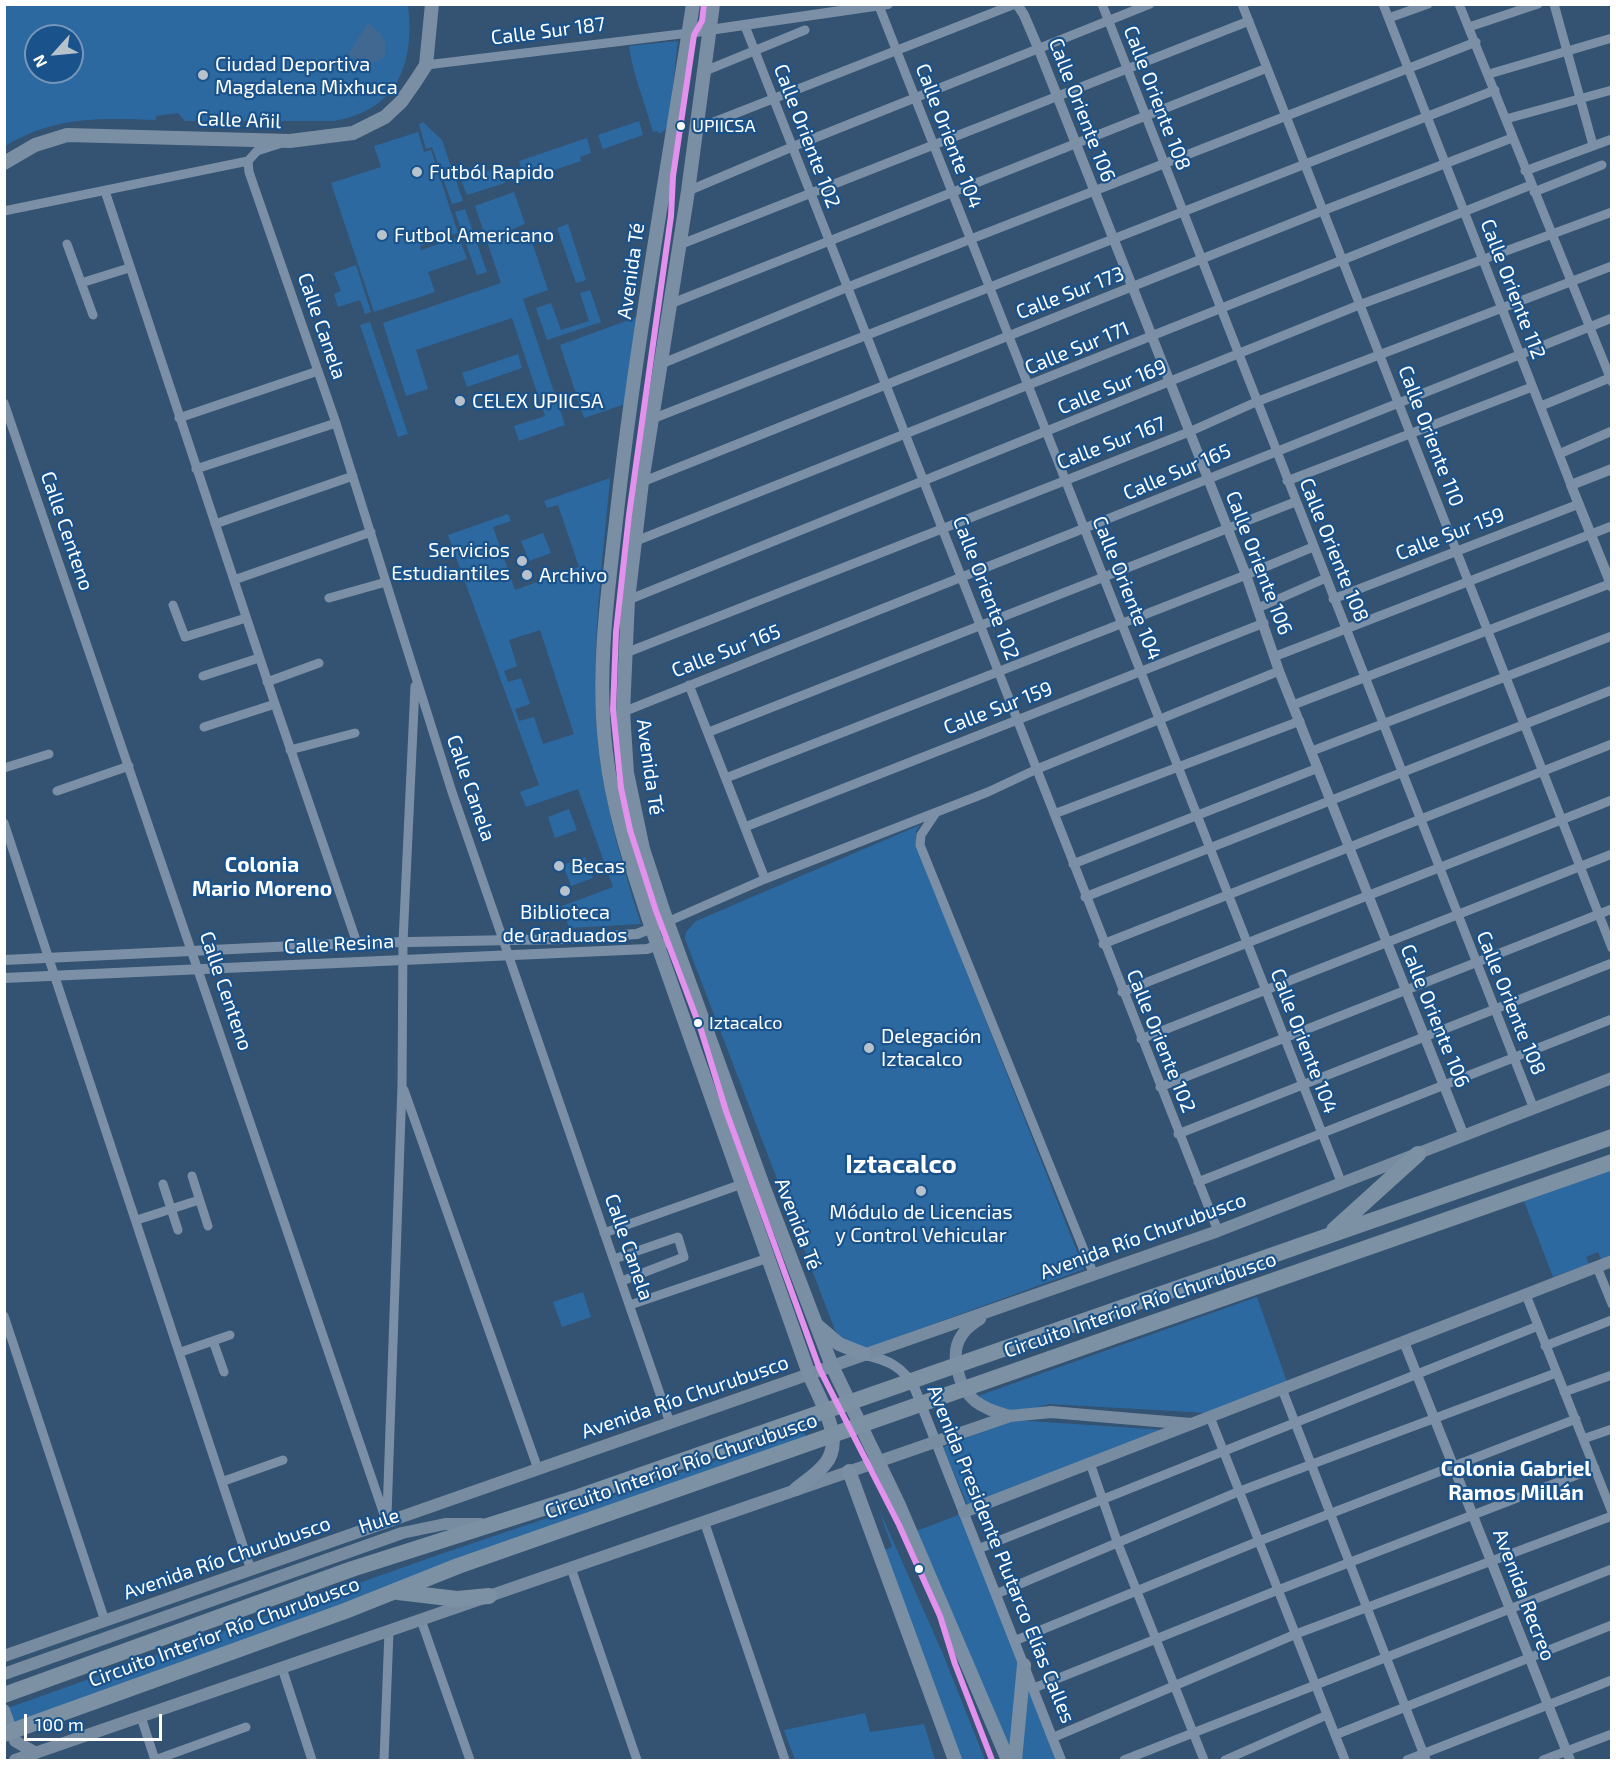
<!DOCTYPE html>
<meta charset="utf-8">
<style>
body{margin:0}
#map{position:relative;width:1616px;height:1765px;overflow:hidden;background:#345271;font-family:"Exo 2",sans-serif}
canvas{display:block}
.frame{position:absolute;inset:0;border:6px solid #fff;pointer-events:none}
.north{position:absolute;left:24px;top:24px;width:60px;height:60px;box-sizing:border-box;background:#1a528b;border:2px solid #7697b9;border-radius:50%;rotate:243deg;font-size:16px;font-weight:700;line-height:24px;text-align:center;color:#fff}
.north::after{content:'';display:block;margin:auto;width:21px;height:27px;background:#b8c2cd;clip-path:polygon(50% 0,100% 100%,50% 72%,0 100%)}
.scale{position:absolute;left:24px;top:1714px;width:138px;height:27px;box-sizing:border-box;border:3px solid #fff;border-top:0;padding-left:8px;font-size:18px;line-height:21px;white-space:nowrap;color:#fff;-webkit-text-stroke:4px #1a528b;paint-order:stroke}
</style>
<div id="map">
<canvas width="1616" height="1765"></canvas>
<div class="frame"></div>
<div class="north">N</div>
<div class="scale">100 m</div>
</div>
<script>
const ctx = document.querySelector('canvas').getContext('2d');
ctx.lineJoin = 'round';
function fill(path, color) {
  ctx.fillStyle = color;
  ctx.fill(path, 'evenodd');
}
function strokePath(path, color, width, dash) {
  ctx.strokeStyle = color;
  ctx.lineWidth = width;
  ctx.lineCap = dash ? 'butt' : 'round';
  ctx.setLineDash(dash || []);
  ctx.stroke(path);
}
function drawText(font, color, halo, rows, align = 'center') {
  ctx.font = font + ' "Exo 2",sans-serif';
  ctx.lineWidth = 4.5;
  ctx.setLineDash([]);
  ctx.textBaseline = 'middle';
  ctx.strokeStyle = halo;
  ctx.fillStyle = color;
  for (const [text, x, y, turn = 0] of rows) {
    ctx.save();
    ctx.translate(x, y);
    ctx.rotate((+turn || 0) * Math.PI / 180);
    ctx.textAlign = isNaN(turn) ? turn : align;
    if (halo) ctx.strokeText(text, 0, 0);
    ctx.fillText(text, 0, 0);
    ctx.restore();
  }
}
fill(new Path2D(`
 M5,5H408C415,63 398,110 334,121H185L178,113L156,116V120C100,118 55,116 5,146ZM36,36H72V72H36Z
 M678,41L668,128L659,134L658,131L653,132C646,106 632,72 629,46Z
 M639,121L643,135L603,149L598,135Z
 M423,122L442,140L463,201L452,204L432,147L426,149L419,124Z
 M418,132L424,152L431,150L458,233L420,246L421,250L459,237L467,259L428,272L435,292L374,312L331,183L381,167L374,146Z
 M587,138L591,153L580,157L581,161L545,173L542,168L523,175L519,161Z
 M500,167L505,183L467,195L461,180Z
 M514,192L525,224L508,231L512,242L530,236L548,290L523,299L565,425L519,441L514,426L545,416L512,318L416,350L428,389L406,396L383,323L501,283L475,206Z
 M465,209L487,272L477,275L455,212Z
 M568,224L586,280L576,283L557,228Z
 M356,265L371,312L365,314L360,300L338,307L334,294L341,291L334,273Z
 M590,290L601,322L547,340L536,308L551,303L561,330L589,321L580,293Z
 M640,316L628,403L584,418L560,345Z
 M370,322L408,434L398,437L360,325Z
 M518,354L522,368L467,387L462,373Z
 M610,478C602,569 589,661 599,752C606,811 623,867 641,924L569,928L562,906L613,887L578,789L526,807L520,792L539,785L448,535L508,514L511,521L493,527L515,590L579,567L558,505L547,508L544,501ZM540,630L574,734L543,744L534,717L519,721L515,709L530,704L521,678L508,682L504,671L517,666L509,640Z
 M543,533L551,553L529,561L521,541Z
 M569,809L577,830L555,838L548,817Z
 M920,825L916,831L917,847L1084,1269L862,1350L844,1342L835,1330L685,939L686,932L696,921Z
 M585,857L593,878L571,886L563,865Z
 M1611,1170V1255L1601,1259L1598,1252L1586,1257L1589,1264L1553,1277L1524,1201Z
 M583,1292L591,1317L562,1327L553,1302Z
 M1257,1297L1287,1382L1208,1413L1049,1404L1001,1417L975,1397Z
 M1013,1420L1166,1430L970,1511L943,1447Z
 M804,1431L807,1441L5,1728V1709L435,1556Z
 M878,1507L943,1654L985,1760H958L882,1551L892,1547Z
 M961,1514L1020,1664L1013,1754L911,1533Z
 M1026,1679L1058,1760H1018Z
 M865,1713L870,1732L924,1724L935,1760H795L784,1730Z`), '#2d69a1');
fill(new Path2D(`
 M368,23C380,33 389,39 385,56C373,67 361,62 348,55Z`), '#406890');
strokePath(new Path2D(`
 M1102,4L1534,1109
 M1242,4L1612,948
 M1383,4L1571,485
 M1459,4L1612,382
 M1554,4L1593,145
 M879,6L1342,1184
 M1389,18L1428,4
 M745,26L1218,1231
 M1469,27L1538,4
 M426,65L689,33
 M705,71L805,30
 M1489,74L1612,38
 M1506,119L1612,90
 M696,129L1015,4
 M248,161L249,172L336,423L452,792L670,1423
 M1525,171L1612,139
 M105,191L275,704L357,943
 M688,191L792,147L1150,4
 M1534,192L1602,165
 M4,211L248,161L257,151L279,144
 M67,244L93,315
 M679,245L1249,21
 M81,283L129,268
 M670,304L1267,68
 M661,364L848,287L1476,42
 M4,403L387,1523
 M1541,406L1612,377
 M179,418L318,371
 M652,419L1495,90
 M1559,454L1612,431
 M196,469L336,423
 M1287,481L1532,387
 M642,482L1322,211L1512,138
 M215,524L353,476
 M636,541L1531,185
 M234,580L371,532
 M329,598L386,582
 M1333,599L1579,504
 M628,600L1359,305L1612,212
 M173,605L185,637L246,618
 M1258,608L1326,578
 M623,654L1189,432L1256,402L1612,266
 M1276,656L1612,526
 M203,676L259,658
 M267,682L319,663
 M689,685L765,879
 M1293,705L1612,583
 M623,712L1612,318
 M204,727L275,704
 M709,732L1295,502
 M290,750L355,733
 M1312,751L1612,636
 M4,768L49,754
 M726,778L1246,575L1313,547
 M57,791L129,766
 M935,814L921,835L920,845L1094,1275
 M1054,814L1300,721
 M4,823L251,1570
 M745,827L1264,623
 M1073,864L1318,768
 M1085,897L1612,690
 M667,922L765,879L988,792L1037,769L1279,671
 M1103,944L1612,744
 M1122,992L1612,800
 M1141,1039L1612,854
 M1160,1087L1612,909
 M404,1090L538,1469
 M1178,1134L1612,963
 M192,1176L208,1226
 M1198,1182L1612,1019
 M163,1184L178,1230
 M137,1220L199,1200
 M604,1233L742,1184
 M614,1259L678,1237L684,1257L622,1281
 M1597,1267L1612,1304
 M1526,1295L1612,1512
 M630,1305L768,1258
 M4,1316L105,1621
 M213,1341L224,1372
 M1545,1346L1612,1320
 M181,1352L230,1335
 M1282,1389L1426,1760
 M1564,1392L1612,1375
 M1210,1417L1345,1760
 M1583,1439L1612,1429
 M1090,1463L1118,1544L1204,1760
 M224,1481L283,1460
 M387,1515L402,1085L403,942L415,686
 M704,1521L785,1760
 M978,1549L1538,1326
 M571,1568L637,1760
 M996,1594L1240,1491L1556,1373
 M421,1620L470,1760
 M1014,1641L1259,1541L1576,1419
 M282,1668L312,1760
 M1034,1688L1278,1590L1595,1468
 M141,1717L155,1760
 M1335,1735L1612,1625
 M1052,1738L1296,1634L1612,1516
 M155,1760L246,1727
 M384,1760L389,1631
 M1124,1760L1612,1569
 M1225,1760L1327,1715
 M1407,1760L1612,1680
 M1543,1760L1612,1734`), '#7b90a6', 9);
strokePath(new Path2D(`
 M1017,4L1024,15L1039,50L1246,575L1279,671L1464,1136
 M689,33L888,4
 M1612,469L1571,485L1612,587
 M4,960L357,943L566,939L637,934L667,922
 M4,978L647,949L674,940
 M1404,1342L1570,1760
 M865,1355C889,1360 903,1367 915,1389L1061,1760`), '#7b90a6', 10);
strokePath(new Path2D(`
 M980,1319C973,1324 966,1328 962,1335C949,1353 958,1387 975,1401C985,1409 998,1413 1010,1416
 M964,1512L1612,1261
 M4,1656L1218,1231L1612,1078
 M4,1674L402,1533L445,1524H481
 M4,1710L15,1741L36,1753
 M15,1760L1010,1416L1051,1412L1191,1424`), '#778ca1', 12);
strokePath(new Path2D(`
 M693,4C667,174 636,342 617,512C608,591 596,672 606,752C613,813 633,871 652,929L809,1374C819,1399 846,1440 825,1464C817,1474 806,1481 796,1489
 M713,4L688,191L642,482L628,600L623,712L627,773L643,849L664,913L762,1183L832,1366L898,1503L1008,1760
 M4,163L35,145L67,135L290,141L353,133L385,117L401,102L415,82L426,65L432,4
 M818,1326L839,1344L864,1354
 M849,1471L955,1760
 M1015,1760L1024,1665`), '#7a8ea4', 14);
strokePath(new Path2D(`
 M1334,1230L1418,1154
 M398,1592L457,1599L489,1596
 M4,1695L352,1569L578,1497L1612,1137
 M4,1734L345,1611L458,1566L1612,1162`), '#7c91a4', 16);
strokePath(new Path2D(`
 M704,4L702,21L694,35L673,176L671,216L629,515L616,632L613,710L621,788L630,830L656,911L701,1030L726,1111L820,1370L899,1525L940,1616L955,1664L992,1760`), '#e291ed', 6);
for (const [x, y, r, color] of [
 [203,75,6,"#b8c2cd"],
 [681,126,5,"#fff"],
 [417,172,6,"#b8c2cd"],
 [382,235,6,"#b8c2cd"],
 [460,401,6,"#b8c2cd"],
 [522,561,6,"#b8c2cd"],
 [527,575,6,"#b8c2cd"],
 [559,866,6,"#b8c2cd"],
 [565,891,6,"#b8c2cd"],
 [698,1023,5,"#fff"],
 [869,1048,6,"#b8c2cd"],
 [921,1191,6,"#b8c2cd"],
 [919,1569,5,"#fff"]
]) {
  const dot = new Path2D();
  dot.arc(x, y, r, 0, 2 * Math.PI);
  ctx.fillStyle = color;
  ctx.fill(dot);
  strokePath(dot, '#1a528b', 2);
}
drawText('18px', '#fff', '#1a528b', [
 ["UPIICSA",692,126],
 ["Iztacalco",709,1023]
], 'left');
drawText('20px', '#fff', '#1a528b', [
 ["Calle Sur 187",548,31,-7],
 ["Calle Oriente 108",1157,98,69],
 ["Calle Oriente 106",1082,110,69],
 ["Calle Añil",239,120,2],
 ["Calle Oriente 102",807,136,69],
 ["Calle Oriente 104",949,136,69],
 ["Avenida Té",631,271,-82],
 ["Calle Oriente 112",1513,289,69],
 ["Calle Sur 173",1070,293,-21],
 ["Calle Canela",322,326,71],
 ["Calle Sur 171",1077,348,-22],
 ["Calle Sur 169",1112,387,-22],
 ["Calle Oriente 110",1431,436,69],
 ["Calle Sur 167",1111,443,-21],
 ["Calle Sur 165",1177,472,-23],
 ["Calle Centeno",67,531,71],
 ["Calle Sur 159",1450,534,-21],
 ["Calle Oriente 108",1334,550,68],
 ["Calle Oriente 106",1259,563,69],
 ["Calle Oriente 102",986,588,69],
 ["Calle Oriente 104",1127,588,68],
 ["Calle Sur 165",726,651,-21],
 ["Calle Sur 159",998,708,-21],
 ["Avenida Té",650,767,82],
 ["Calle Canela",471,788,71],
 ["Calle Resina",339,944,-3],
 ["Calle Centeno",226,991,71],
 ["Calle Oriente 108",1511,1003,68],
 ["Calle Oriente 106",1435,1016,68],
 ["Calle Oriente 102",1161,1041,68],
 ["Calle Oriente 104",1304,1041,69],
 ["Avenida Té",798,1224,69],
 ["Avenida Río Churubusco",1143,1236,-20],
 ["Calle Canela",629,1247,71],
 ["Circuito Interior Río Churubusco",1140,1305,-19],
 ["Avenida Río Churubusco",685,1397,-19],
 ["Circuito Interior Río Churubusco",681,1466,-19],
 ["Hule",379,1521,-18],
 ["Avenida Presidente Plutarco Elías Calles",1001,1554,68],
 ["Avenida Río Churubusco",227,1558,-19],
 ["Avenida Recreo",1524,1595,69],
 ["Circuito Interior Río Churubusco",224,1632,-20]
]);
drawText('20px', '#fff', '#1a528b', [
 ["Ciudad Deportiva",215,64],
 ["Magdalena Mixhuca",215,87],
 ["Futból Rapido",429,172],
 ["Futbol Americano",394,235],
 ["CELEX UPIICSA",472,401],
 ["Servicios",510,550,"right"],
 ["Estudiantiles",510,573,"right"],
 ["Archivo",539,575],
 ["Becas",571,866],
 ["Biblioteca",565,912,"center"],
 ["de Graduados",565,935,"center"],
 ["Delegación",881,1036],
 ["Iztacalco",881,1059],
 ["Módulo de Licencias",921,1212,"center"],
 ["y Control Vehicular",921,1235,"center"]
], 'left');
drawText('bold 21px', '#fff', '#1a528b', [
 ["Colonia",262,865],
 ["Mario Moreno",262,889],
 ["Colonia Gabriel",1516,1469],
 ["Ramos Millán",1516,1493]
]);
drawText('bold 26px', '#fff', '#1a528b', [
 ["Iztacalco",901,1164]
]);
</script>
